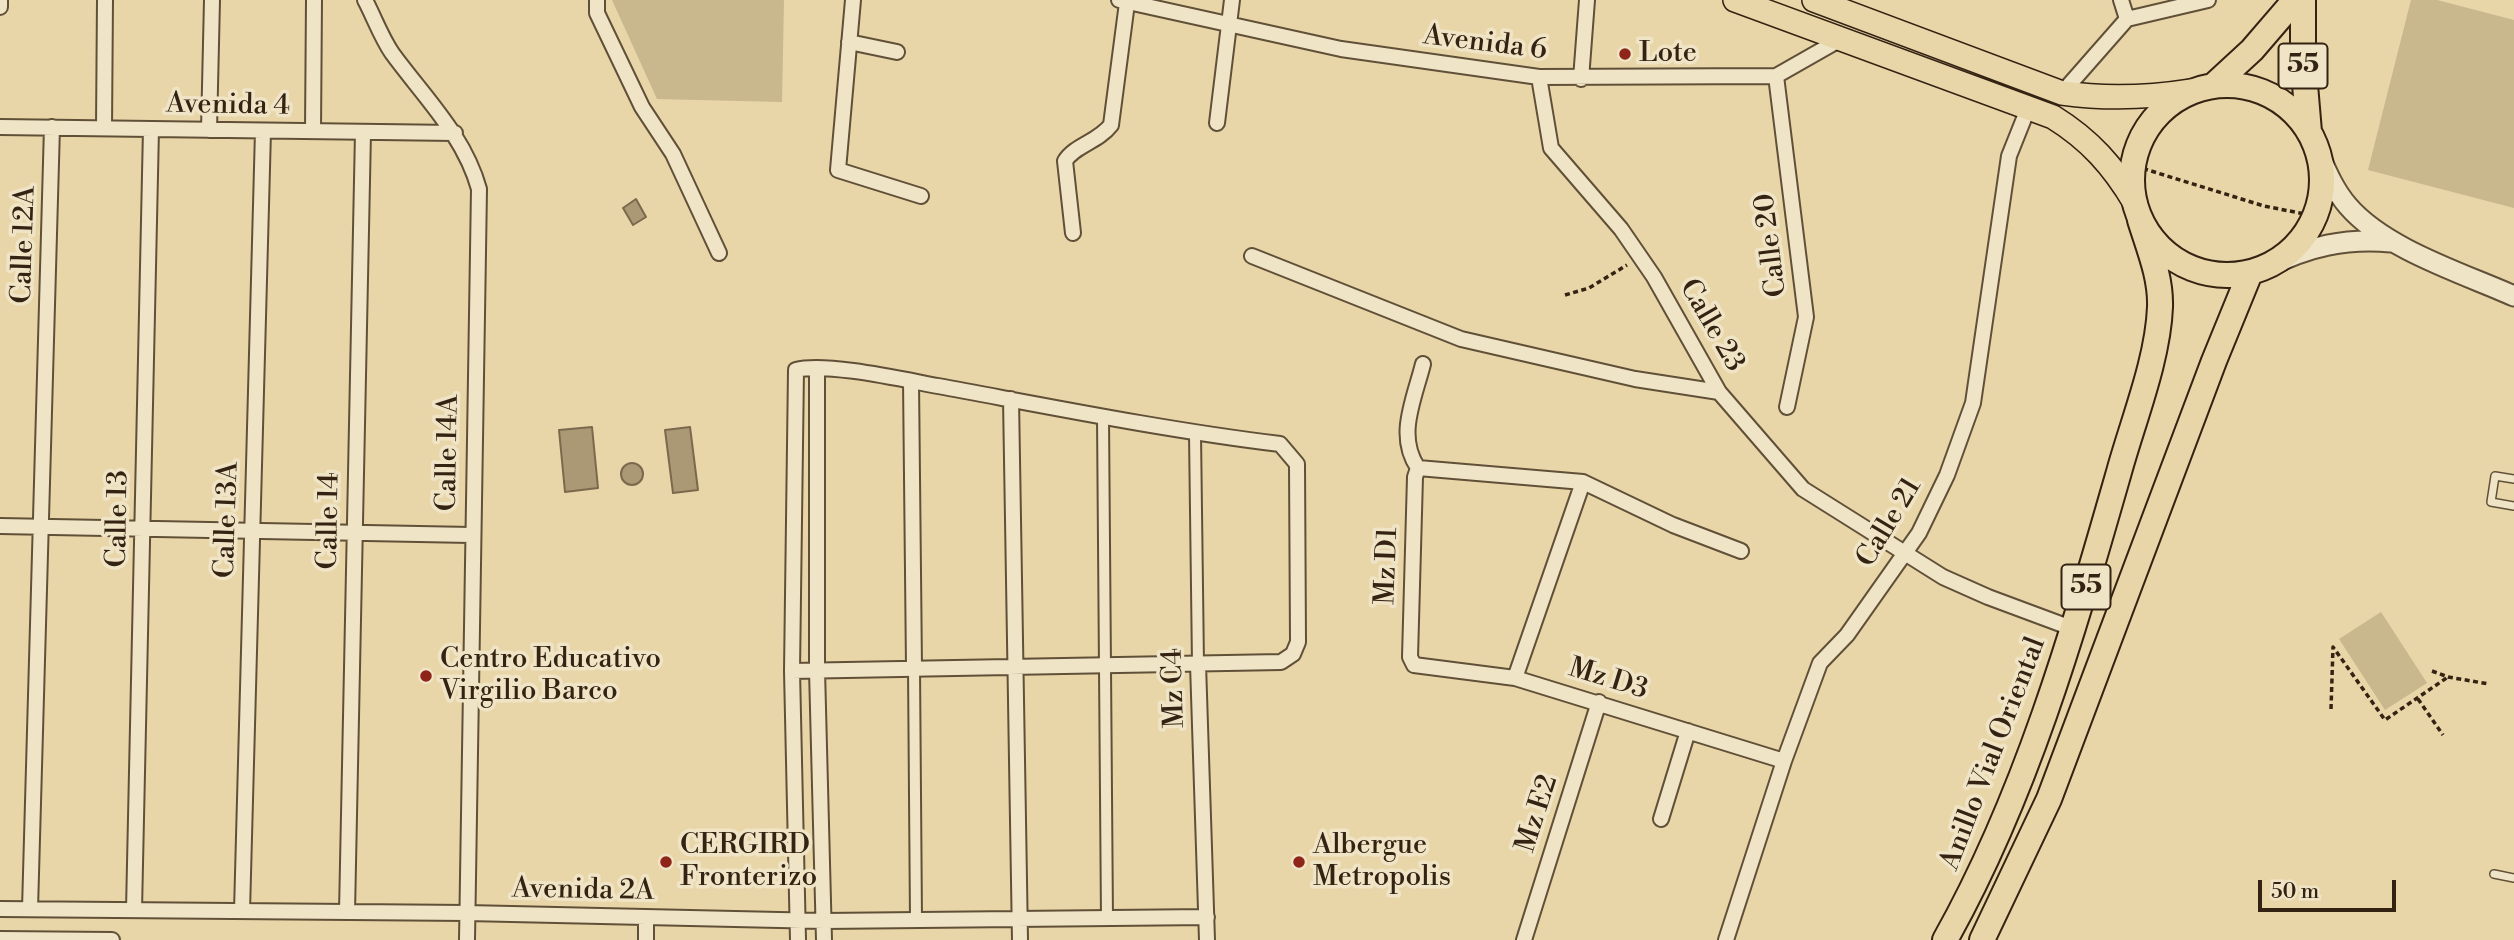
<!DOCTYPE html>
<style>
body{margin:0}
#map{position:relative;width:2514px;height:940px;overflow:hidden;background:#e8d5a8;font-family:"Libre Bodoni",serif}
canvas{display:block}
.scale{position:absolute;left:2258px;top:880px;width:138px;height:32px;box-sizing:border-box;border:4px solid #342312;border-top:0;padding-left:9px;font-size:21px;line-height:24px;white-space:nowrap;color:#342312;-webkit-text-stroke:5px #f0e4c6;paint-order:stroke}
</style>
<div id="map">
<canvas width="2514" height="940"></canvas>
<div class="scale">50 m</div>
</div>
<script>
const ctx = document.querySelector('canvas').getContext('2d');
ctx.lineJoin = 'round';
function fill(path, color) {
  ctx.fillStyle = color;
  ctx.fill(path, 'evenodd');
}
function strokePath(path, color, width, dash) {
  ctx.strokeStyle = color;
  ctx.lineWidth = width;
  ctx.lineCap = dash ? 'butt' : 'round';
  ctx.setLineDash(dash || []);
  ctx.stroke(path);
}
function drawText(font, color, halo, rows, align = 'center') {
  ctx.font = font + ' "Libre Bodoni",serif';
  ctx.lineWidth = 7;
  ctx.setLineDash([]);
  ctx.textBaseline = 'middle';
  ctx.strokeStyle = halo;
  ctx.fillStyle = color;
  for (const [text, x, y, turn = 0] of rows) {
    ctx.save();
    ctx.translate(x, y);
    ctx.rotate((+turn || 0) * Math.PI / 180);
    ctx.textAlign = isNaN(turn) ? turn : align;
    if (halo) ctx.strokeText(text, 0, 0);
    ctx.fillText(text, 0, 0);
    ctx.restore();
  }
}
fill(new Path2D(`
 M612,0H784L782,102L657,99Z
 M2411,0H2437L2514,20V208L2368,170Z
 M2381,612L2427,683L2385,710L2339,639Z`), '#c9b78e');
const water = new Path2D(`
 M636,199L646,217L633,225L623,208Z
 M592,427L598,488L565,492L559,430Z
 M690,427L698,490L673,493L665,430Z
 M621 474a11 11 0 1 1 22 0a11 11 0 1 1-22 0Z`);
fill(water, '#ab9875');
strokePath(water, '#7b694d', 2);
const service = new Path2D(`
 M2514,479L2495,476L2491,502L2514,506
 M2494,874L2514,878`);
const pedestrian = new Path2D(`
 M1103,417L1107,920
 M1195,434L1198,664
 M914,668L916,921`);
const minor = new Path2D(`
 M365,0C374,17 381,37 392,53C424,97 464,135 479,189L467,940
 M597,0V13L642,107L673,154L719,253
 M853,0L838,170L921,196
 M1119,0L1341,49L1539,77L1776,76L1841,39
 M2121,0L2127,19
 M0,7V0
 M849,42L897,52
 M1776,76L1806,317L1787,407
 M1539,77L1551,148L1621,229L1654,277L1719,392L1803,489L1943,577L1988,597L2074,629
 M1581,79L1587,0
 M2062,93L2127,19L2208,0
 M1217,123L1232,0
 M0,127L455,133
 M104,128L105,0
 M209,130L212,0
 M313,131L314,0
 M1073,233L1065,161C1075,145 1098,142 1111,125L1127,3
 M1252,256L1461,339L1635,379L1719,392
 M817,368V670L824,940
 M911,381L914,668
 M1011,399L1020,940
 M1418,468L1415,477L1410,657L1414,665L1515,678L1784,761
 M1418,468L1583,482L1673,525L1741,551
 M1418,468C1396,436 1414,400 1423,364
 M0,526L471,535
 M1198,664L1207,940
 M792,671L1281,662L1293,654L1298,642L1297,464L1280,444C1165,430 1052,407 938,386C905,380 826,362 796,370L792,671L798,940
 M1515,678L1583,482
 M1661,819L1688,731
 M0,909L467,913L824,921L1207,917
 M30,909L52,127
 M134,910L151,129
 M242,911L263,131
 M347,912L363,132
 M646,917V940
 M0,939L112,940
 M1524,940L1599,702
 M1726,940L1784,761L1820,663L1847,635L1919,533L1947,475L1973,403L2009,156L2029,106`);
const tertiary = new Path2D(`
 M2319,154C2327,173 2335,191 2348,206C2385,249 2462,273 2514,296
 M2268,267C2308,246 2346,238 2391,242`);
const primary = new Path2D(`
 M1735,0L2053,117C2090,140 2113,166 2135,203
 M1814,0L2062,93C2106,99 2146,98 2190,91`);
const trunk = new Path2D(`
 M2303,0V61L2309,132
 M2132 180a95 95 0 1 1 190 0a95 95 0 1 1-190 0Z
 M2214,85L2252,50L2295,0
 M1945,940C2027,794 2073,632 2119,472C2133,421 2158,360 2160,307C2161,277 2149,249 2140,220
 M1982,940L2049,799L2214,361L2250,273`);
strokePath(service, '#615038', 10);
strokePath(pedestrian, '#615038', 14);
strokePath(minor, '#615038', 18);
strokePath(tertiary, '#615038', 23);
strokePath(primary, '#342312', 26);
strokePath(trunk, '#342312', 28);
strokePath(new Path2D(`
 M2135,166L2264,206L2315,216
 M1565,295L1589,288L1627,265
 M2432,671L2448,677L2489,684
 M2418,699L2443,735
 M2331,709L2333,647L2385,720L2448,677`), '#342312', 3.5, [5, 3.5]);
strokePath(service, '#f0e4c6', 7);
strokePath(pedestrian, '#f0e4c6', 10);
strokePath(minor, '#f0e4c6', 14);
strokePath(tertiary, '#f0e4c6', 19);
strokePath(primary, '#e8d5a8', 23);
strokePath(trunk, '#e8d5a8', 24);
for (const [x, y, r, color] of [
 [1625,54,7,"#8f2418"],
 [426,676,7,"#8f2418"],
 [666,862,7,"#8f2418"],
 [1299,862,7,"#8f2418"]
]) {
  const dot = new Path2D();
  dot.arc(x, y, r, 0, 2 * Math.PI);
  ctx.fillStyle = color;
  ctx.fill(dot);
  strokePath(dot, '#f0e4c6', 2.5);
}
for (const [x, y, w] of [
 [2303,66,49],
 [2086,587,49]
]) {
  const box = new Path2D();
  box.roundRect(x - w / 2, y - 22.5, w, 45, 5);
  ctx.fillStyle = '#f0e4c6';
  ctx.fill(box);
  strokePath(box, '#342312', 2);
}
drawText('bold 26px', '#342312', null, [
 ["55",2303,66],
 ["55",2086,587]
]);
drawText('28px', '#342312', '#f0e4c6', [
 ["Avenida 6",1485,44,7],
 ["Avenida 4",228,106,1],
 ["Calle 12A",25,245,-88],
 ["Calle 20",1772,245,-97],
 ["Calle 23",1711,326,60],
 ["Calle 14A",449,453,-89],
 ["Calle 13",119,519,-89],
 ["Calle 13A",228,520,-88],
 ["Calle 14",330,521,-89],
 ["Calle 21",1890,523,-59],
 ["Mz D1",1388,566,-88],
 ["Mz D3",1608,680,17],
 ["Mz C4",1175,688,-92],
 ["Anillo Vial Oriental",1994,754,-69],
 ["Mz E2",1538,814,-72],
 ["Avenida 2A",583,891,1]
]);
drawText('28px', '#342312', '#f0e4c6', [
 ["Lote",1639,54],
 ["Centro Educativo",440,660],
 ["Virgilio Barco",440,692],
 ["CERGIRD",680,846],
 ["Fronterizo",680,878],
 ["Albergue",1313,846],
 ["Metropolis",1313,878]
], 'left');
</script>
